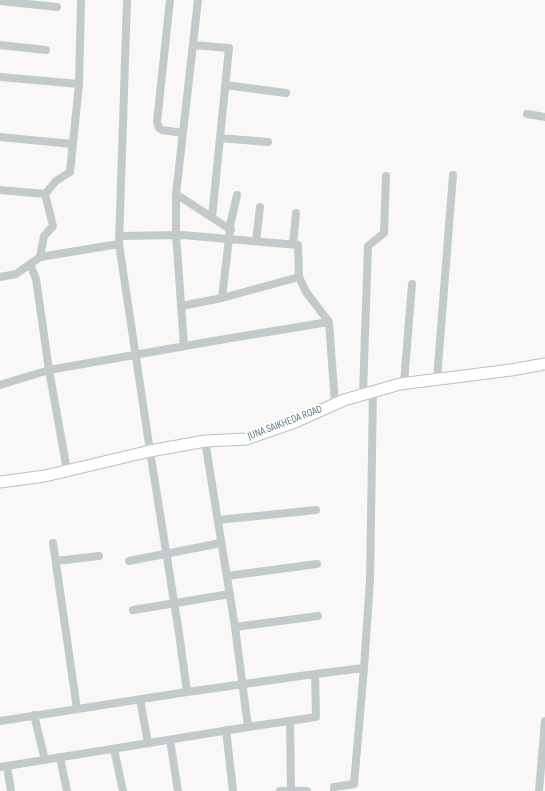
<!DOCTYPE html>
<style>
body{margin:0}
canvas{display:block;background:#f9f8f6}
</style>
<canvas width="545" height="791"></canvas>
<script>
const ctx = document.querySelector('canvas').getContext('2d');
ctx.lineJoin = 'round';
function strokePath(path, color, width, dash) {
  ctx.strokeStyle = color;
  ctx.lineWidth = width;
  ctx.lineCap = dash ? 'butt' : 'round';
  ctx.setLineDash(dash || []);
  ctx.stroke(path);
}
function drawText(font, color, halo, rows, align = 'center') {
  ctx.font = font + ' "Sofia Sans Condensed",sans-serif';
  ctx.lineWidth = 4;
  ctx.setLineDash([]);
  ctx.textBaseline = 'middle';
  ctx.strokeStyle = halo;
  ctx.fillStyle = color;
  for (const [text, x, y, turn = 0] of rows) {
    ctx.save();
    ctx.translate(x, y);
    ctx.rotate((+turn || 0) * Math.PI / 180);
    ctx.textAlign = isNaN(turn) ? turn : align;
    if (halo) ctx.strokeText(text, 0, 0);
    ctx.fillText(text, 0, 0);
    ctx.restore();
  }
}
const secondary = new Path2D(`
 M0,482L45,476L150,451L205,441L246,439L295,422L344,400L400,384L511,370L545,364`);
strokePath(secondary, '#b7c0c3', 13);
strokePath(new Path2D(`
 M170,0L157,122L159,128L162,130L183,133
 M0,1L57,7
 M0,45L46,50
 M193,45L229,48L212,217
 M0,77L79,84L70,172L56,181L45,194L0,190
 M79,84L81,0
 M225,85L286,93
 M527,114L545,117
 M0,137L72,144
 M220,138L268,142
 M176,194L231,230
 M119,236L182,235L298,245L299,277L306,292L329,322L335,404
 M256,241L260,207
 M119,244L150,451L179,633L187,692
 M293,244L296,213
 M40,257L44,236L53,226L45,194
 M30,264L36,279L49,370L225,339L329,322
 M0,277L16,274L40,257L119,244L127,0
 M222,298L231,221L237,195
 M181,306L222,298L299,277
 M184,346L176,235V194L198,0
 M437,379L453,175
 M404,383L412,284
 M0,385L49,370L67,470
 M363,394L368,246L384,233L386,176
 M205,441L235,627L248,727
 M218,520L316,510
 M53,543L77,709
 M56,561L99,556
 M129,561L221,543
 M227,576L317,564
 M133,610L230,594
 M235,627L318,616
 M315,674L364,668L370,580L373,391
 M140,699L148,743
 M34,715L45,760
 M0,721L187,692L315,674L316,717L248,727L0,767
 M290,721L291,790
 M226,730L233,791
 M170,740L178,791
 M114,749L123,791
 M60,757L67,791
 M7,766L11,791
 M280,791H307
 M334,791V787L354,784L364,668
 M539,791L545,721`), '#c3cacc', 8);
strokePath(secondary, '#fff', 11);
drawText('11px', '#607b84', '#fff', [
 ["JUNA SAIKHEDA ROAD",285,423,-21]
]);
</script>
